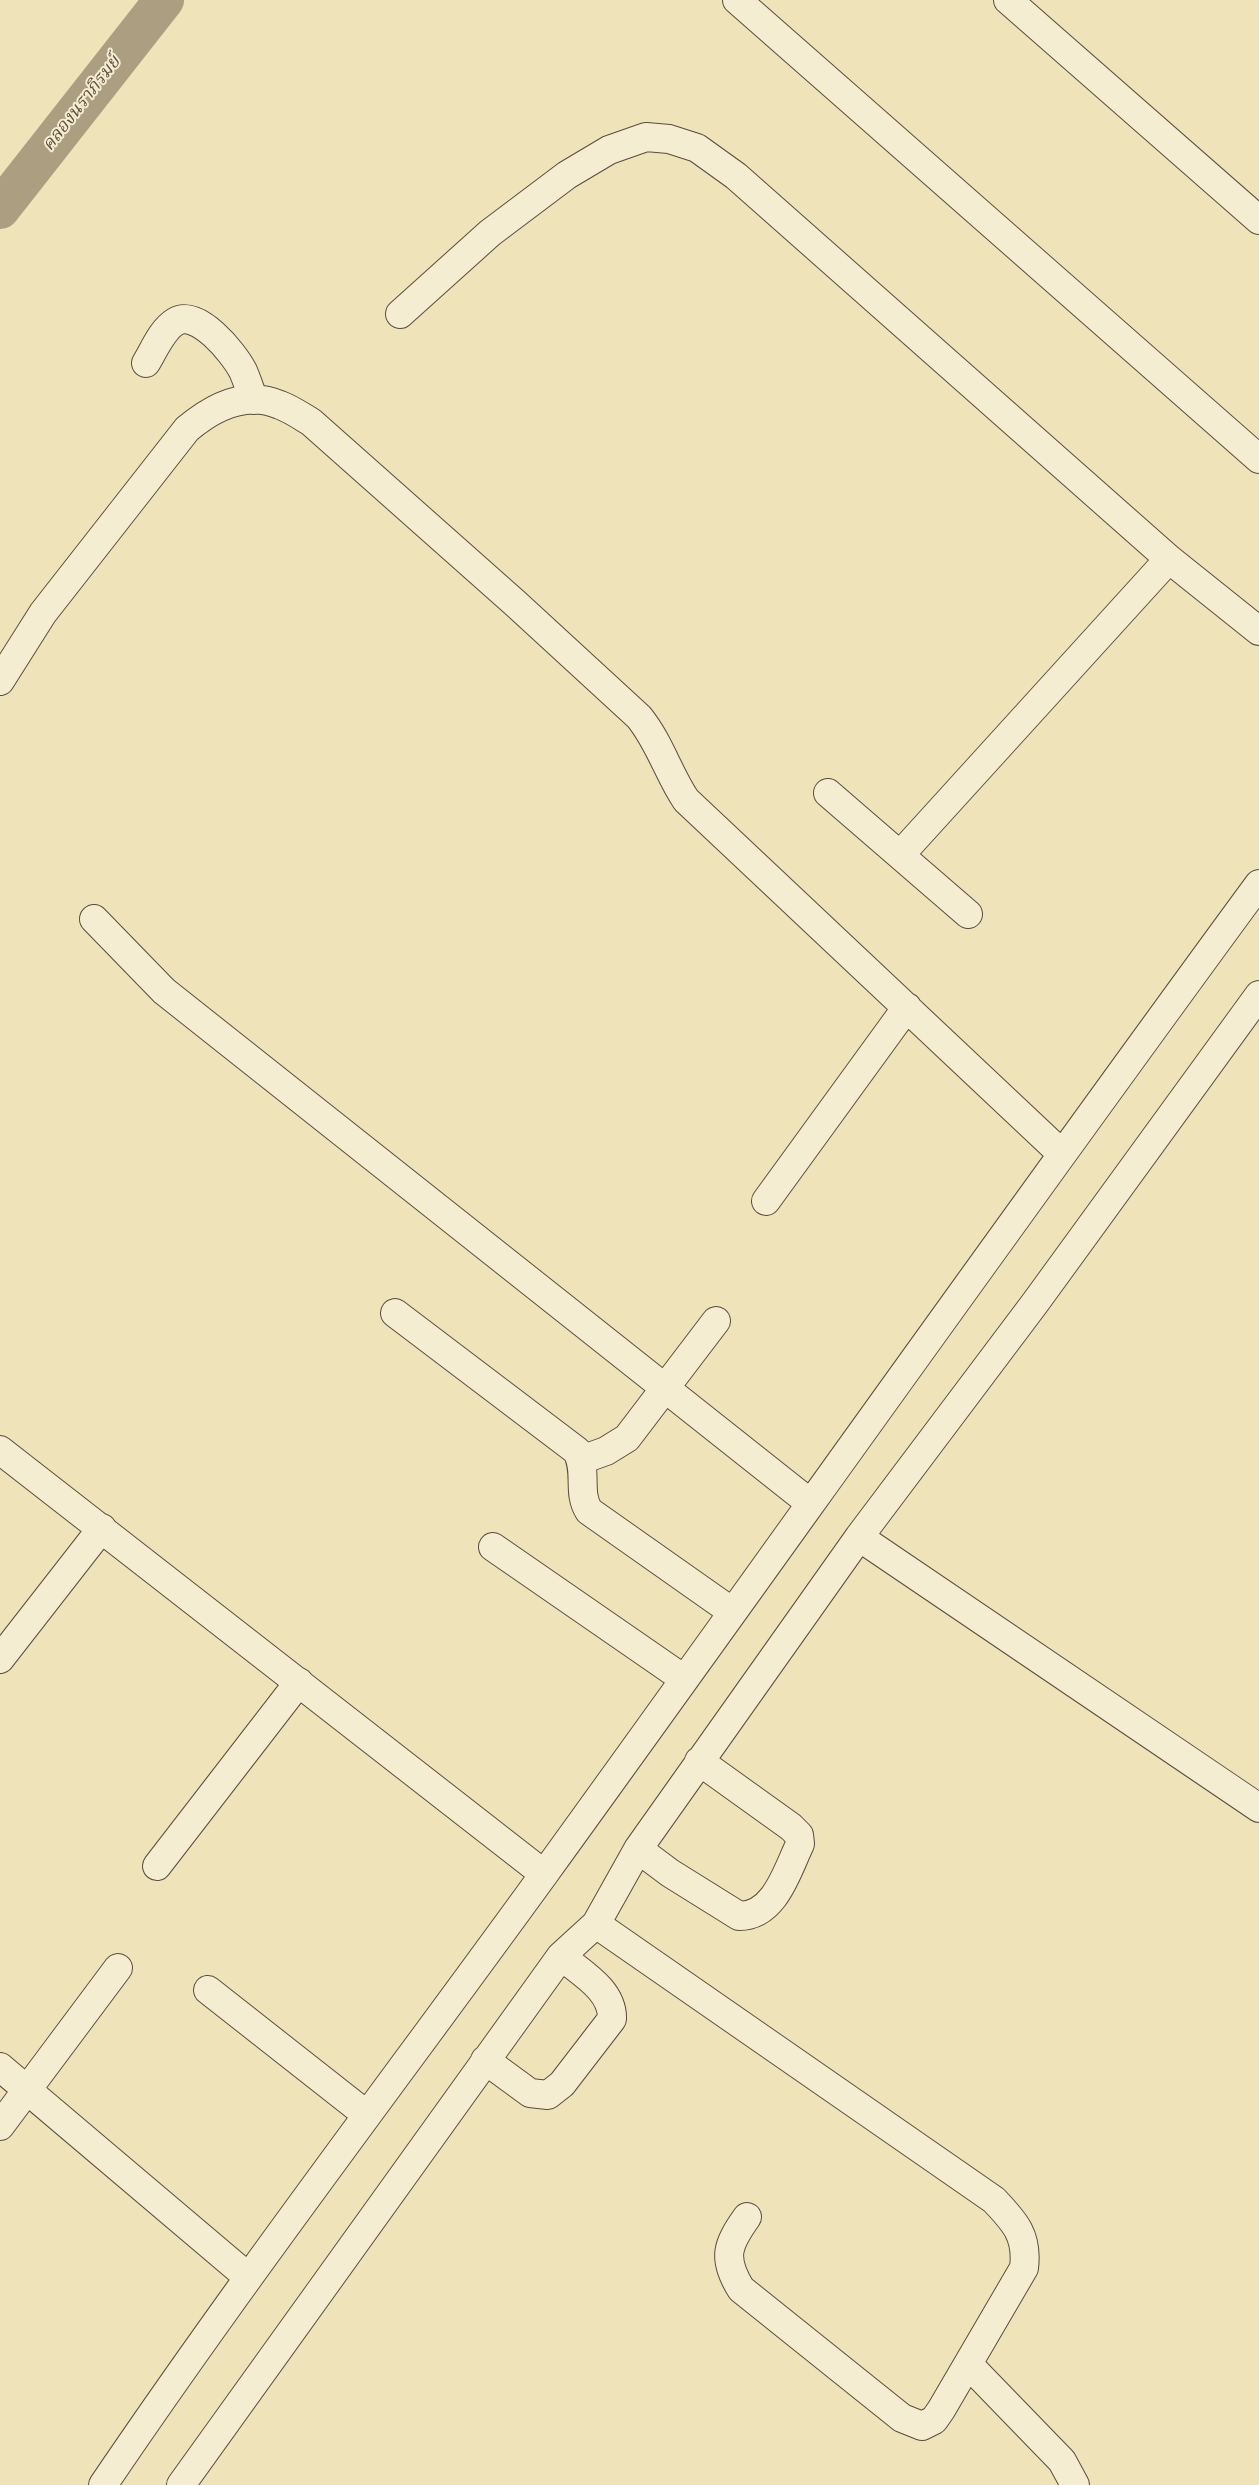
<!DOCTYPE html>
<meta charset="utf-8">
<style>
body{margin:0}
canvas{display:block;background:#efe3ba}
</style>
<canvas width="1259" height="2485"></canvas>
<script>
const ctx = document.querySelector('canvas').getContext('2d');
ctx.lineJoin = 'round';
function strokePath(path, color, width, dash) {
  ctx.strokeStyle = color;
  ctx.lineWidth = width;
  ctx.lineCap = dash ? 'butt' : 'round';
  ctx.setLineDash(dash || []);
  ctx.stroke(path);
}
function drawText(font, color, halo, rows, align = 'center') {
  ctx.font = font + ' "Libre Bodoni","Noto Serif Thai",serif';
  ctx.lineWidth = 4;
  ctx.setLineDash([]);
  ctx.textBaseline = 'middle';
  ctx.strokeStyle = halo;
  ctx.fillStyle = color;
  for (const [text, x, y, turn = 0] of rows) {
    ctx.save();
    ctx.translate(x, y);
    ctx.rotate((+turn || 0) * Math.PI / 180);
    ctx.textAlign = isNaN(turn) ? turn : align;
    if (halo) ctx.strokeText(text, 0, 0);
    ctx.fillText(text, 0, 0);
    ctx.restore();
  }
}
strokePath(new Path2D(`
 M0,209L164,0`), '#ac9f81', 40);
const minor = new Path2D(`
 M737,0L1259,459
 M1008,0L1259,220
 M400,314L490,233L567,175L609,150L646,137L669,139L697,148L736,176L1169,559L1259,631
 M146,363C154,350 162,330 175,322C197,308 233,352 243,371C247,380 250,390 254,400
 M0,681L43,613L187,429C213,407 246,390 280,405C291,409 301,416 311,422L515,603L639,717C660,743 668,773 686,800L1062,1154
 M828,793L968,914
 M900,855L1169,559
 M94,919L164,991L810,1503
 M766,1201L907,1007
 M395,1313L577,1451C588,1473 577,1492 589,1511L731,1611
 M0,1450L544,1874
 M581,1460L606,1451L627,1438L716,1321
 M859,1537L1259,1808
 M493,1547L684,1679
 M0,1659L102,1528
 M638,1849L670,1873L739,1916C775,1916 787,1871 800,1844L799,1835L791,1827L699,1761
 M157,1866L299,1682
 M596,1924L994,2200C1015,2222 1028,2236 1024,2268L941,2410L934,2420L922,2426L902,2418L741,2289C722,2258 727,2245 747,2217
 M208,1990L367,2115
 M485,2060L530,2093L548,2095L562,2084L612,2019C613,1990 581,1973 561,1956
 M0,2067L248,2277
 M0,2126L118,1968
 M969,2365L1062,2461L1075,2485
 M103,2485C244,2277 397,2077 545,1873C783,1544 1018,1212 1259,884
 M181,2485L561,1956L596,1924L638,1849L859,1537L1035,1303L1259,995`);
strokePath(minor, '#5a4c3c', 30);
strokePath(minor, '#f5edd2', 28);
drawText('italic 18px', '#5d4f3e', '#f5edd2', [
 ["คลองนราภิรมย์",82,104,-52]
]);
</script>
